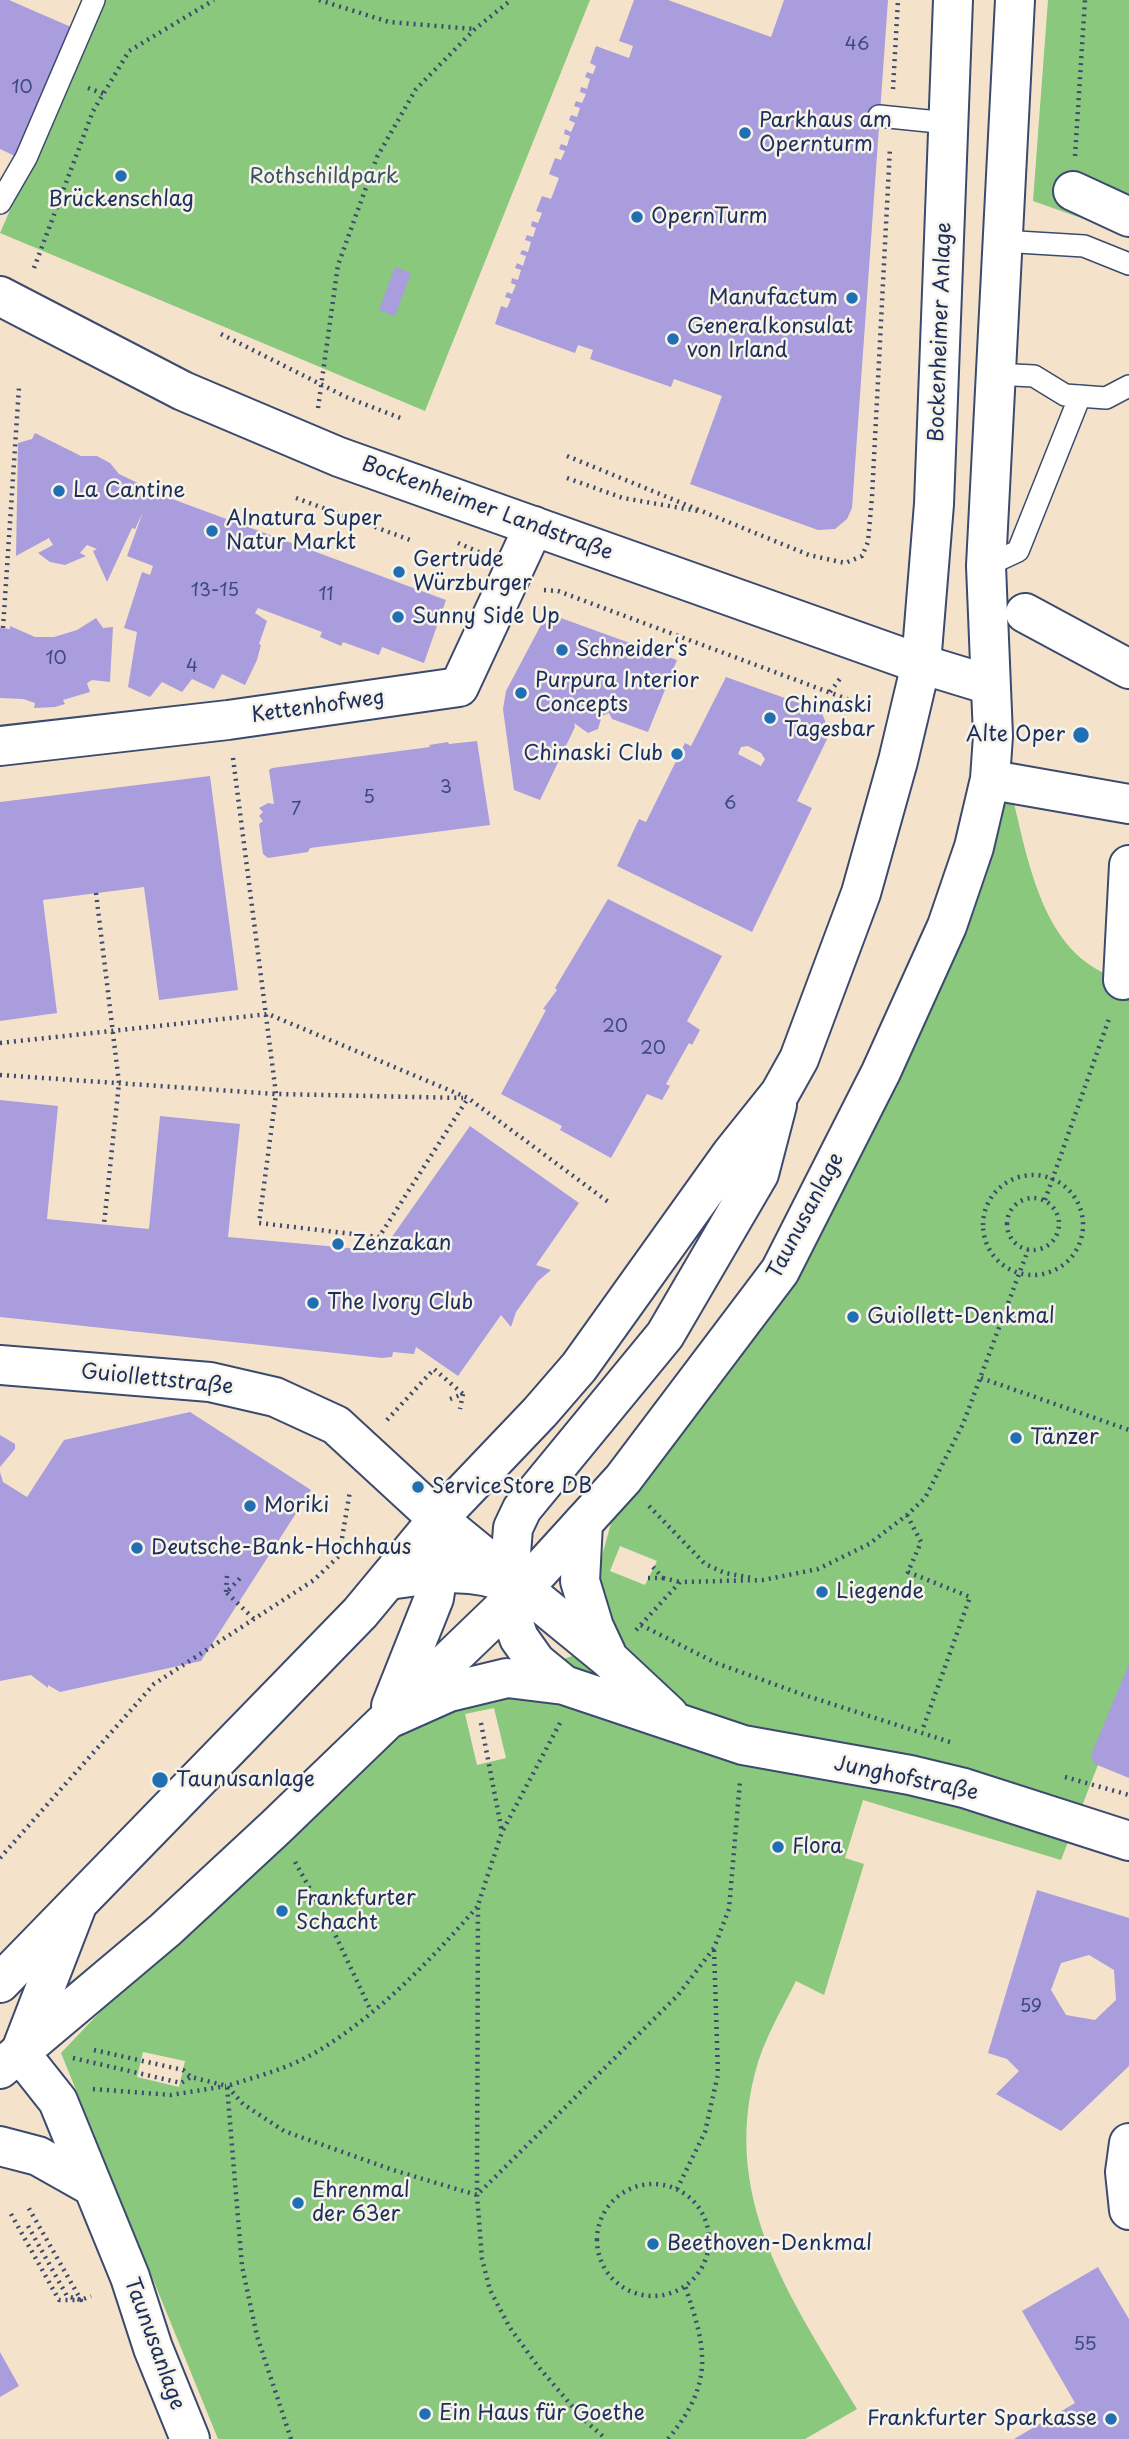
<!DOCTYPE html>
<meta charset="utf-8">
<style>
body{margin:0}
canvas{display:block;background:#f4e3ca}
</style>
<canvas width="1129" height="2439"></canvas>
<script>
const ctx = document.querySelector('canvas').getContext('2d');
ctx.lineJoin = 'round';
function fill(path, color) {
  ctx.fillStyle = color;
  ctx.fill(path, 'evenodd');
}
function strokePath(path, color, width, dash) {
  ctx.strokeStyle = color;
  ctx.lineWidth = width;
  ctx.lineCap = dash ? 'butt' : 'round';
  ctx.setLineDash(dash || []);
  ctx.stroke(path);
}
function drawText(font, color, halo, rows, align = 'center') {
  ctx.font = font + ' "Playpen Sans",sans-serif';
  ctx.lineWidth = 5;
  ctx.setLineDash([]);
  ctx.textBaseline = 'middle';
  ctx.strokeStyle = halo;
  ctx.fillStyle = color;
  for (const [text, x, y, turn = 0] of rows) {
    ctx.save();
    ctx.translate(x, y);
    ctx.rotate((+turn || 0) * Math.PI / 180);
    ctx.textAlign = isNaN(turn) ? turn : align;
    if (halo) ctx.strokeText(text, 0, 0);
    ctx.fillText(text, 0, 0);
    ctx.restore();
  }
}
fill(new Path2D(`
 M102,0H590L425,411L0,233Z
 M1048,0H1129V235L1033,201Z
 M1009,783C1028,855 1040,964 1129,981V1685L1061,1860L863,1800L845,1858L864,1864L824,1995L796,1981C781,2011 763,2041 755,2073C721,2203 794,2303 857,2409L805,2439H218L61,2053L275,1828L385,1721L575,1655L623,1479L780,1271ZM620,1546L657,1561L645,1585L610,1571ZM494,1708L506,1758L477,1765L465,1714ZM143,2052L185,2061L179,2087L137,2077Z`), '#8ac87e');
fill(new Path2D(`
 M0,0H9L71,27L15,156L0,149Z
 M634,0H668L771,37L784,0H888L852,508L847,519L835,529L818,530L690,484L722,396L674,379L671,387L590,359L593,350L578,345L575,353L495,324L501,306L507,308L511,299L505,297L507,292L512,294L516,285L511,283L512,278L518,280L521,270L515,268L517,263L523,266L526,256L520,254L522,250L528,252L531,242L525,240L527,235L533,237L536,228L531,226L532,221L538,223L542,213L536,211L542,196L551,199L559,178L549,174L555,158L561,160L565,151L559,149L561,144L567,146L570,136L564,134L565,129L571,132L575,123L569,120L571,115L577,117L580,108L574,106L576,101L582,103L586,94L580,92L581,87L587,89L590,79L585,77L587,72L593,74L596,66L590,63L596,46L629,58L633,46L619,41Z
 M395,267L411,273L395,316L379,310Z
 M35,433L81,456H97L110,463L119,474L142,485L138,493L145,496L148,490L446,600L424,663L382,647L379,655L343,642L341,646L320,637L322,632L258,608L255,613L267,621L259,644L261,645L257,660L245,685L222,674L214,689L192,679L182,692L162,682L150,697L128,687L137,632L124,628L142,572L150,575L153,566L127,556L143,512L135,529L132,528L107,582L93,551L97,549L87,545L80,553L86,556L65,565L50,562L38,553L53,545L49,538L16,556L18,443L32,439Z
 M558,617L677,660L648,732L612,719L609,713L602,716L598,729L588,733L574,723L575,727L540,800L514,790L503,709L506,691L542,623Z
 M96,618L103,628L113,627L110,682L92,680L87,683L90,692L63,700L65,704L55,707L34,708L35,703L23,699L0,698V628L10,629V626L35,637H54L77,630Z
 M726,677L821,711L830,733L797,801L812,808L752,932L617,866L639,819L646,822L685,743L691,746ZM748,746L761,753L765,759L761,766L738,754L741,747Z
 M477,741L490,825L310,848L308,852L268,858L263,854L259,824L263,821L259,816L263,812L259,808L268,803L274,804L269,770L272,768L430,747L429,745L448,742L449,744Z
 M210,776L238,990L159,1000L144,887L43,900L57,1013L0,1021V802Z
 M608,899L722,956L687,1021L700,1030L692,1045L689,1043L666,1084L670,1086L662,1100L647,1094L611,1158L560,1130L562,1126L501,1094L546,1010L543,1009L557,990L555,988Z
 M0,1100L58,1106L47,1219L149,1229L160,1116L240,1124L228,1237L382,1251L470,1126L579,1203L536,1265L551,1270L538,1281L516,1312L511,1327L501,1315L458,1376L416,1347L414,1354L393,1352L392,1357L382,1358L0,1317Z
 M190,1412L311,1490L201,1661L60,1692L48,1685V1688L31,1675L0,1681V1472L3,1482L27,1497L64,1440Z
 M0,1435L15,1444V1449L0,1467Z
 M1129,1664V1778L1095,1764L1091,1755Z
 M1037,1890L1129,1918V2066L1061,2131L996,2094L1019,2071L1007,2059L988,2053ZM1089,1955L1114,1970L1116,2000L1095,2020L1066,2015L1051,1990L1061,1963Z
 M1098,2267L1129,2319V2439H1014L1075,2403L1022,2311Z
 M0,2352L19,2386L0,2397Z`), '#a99ddd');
const lane = new Path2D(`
 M879,116L948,123
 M0,203L26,158L94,0
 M1001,241L1084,246L1129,264
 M993,374L1034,376L1065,395L1106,398L1129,386
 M986,566L1018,551L1080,396`);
const street = new Path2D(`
 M1073,191L1129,217
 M1025,613L1129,669
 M0,746L228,720L459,687L534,526
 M1009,783L1129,804
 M1123,980L1129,865
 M0,1365L210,1382L275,1397L336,1425L438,1519`);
const secondary = new Path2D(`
 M0,296L183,391L339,457L921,664L990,685
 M438,1519L609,1659L669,1715
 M583,1523L580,1581L594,1627L608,1657
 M389,1580C429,1574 475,1566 513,1586
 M507,1604L519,1638L536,1662L564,1685L743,1745L910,1775L964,1788L1129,1841
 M393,1717L449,1692L507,1678L564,1685
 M20,2053L58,2101L130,2277L153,2348L190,2439
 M20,2053L76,1908
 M1129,2143L1125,2172L1129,2210
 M0,2146L38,2156L93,2187`);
const primary = new Path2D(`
 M507,1604L513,1528L522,1509L665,1335L759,1174L777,1105
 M391,1706L434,1598L438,1573V1519
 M0,1983L360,1613L438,1519L540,1412L579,1367L732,1153L780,1093L799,1059L861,893L898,761L921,664L934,504L953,0
 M0,2069L165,1930L275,1828L522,1590L623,1479L780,1271L881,1072L947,926L974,847L990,779L993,736L986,566L1015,0`);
strokePath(lane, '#3c4a6e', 24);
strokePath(street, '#3c4a6e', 42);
strokePath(secondary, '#3c4a6e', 42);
strokePath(primary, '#3c4a6e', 42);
strokePath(new Path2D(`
 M319,0L389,22L474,29
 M88,88L104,94
 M893,89L898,0
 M1075,156L1085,0
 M34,268L93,111L129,51L214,0
 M221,334L346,397L403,419
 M318,408L338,265L377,157L416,89L475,29L511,0
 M567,456L809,555L845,563L862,556L868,542L872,497L890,147
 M567,478L623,498L698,511
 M296,498L413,541
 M458,543L479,552
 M544,590L558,591L871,708
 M3,628L19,387
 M830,692L842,676
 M233,758L276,1094L259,1223L379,1237L468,1098
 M96,893L119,1083L104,1224
 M0,1043L268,1014L468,1098L611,1204
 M0,1075L276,1094L463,1098
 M983 1225a50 50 0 1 1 100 0a50 50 0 1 1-100 0Z
 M1007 1224a26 26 0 1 1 52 0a26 26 0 1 1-52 0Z
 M1045,1200L1110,1016
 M981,1378L1129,1430
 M450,1399L463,1394L460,1409
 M387,1420L434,1369L463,1394
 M649,1506L705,1564L725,1573L753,1578
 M907,1515L921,1542L908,1572L970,1597L922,1731
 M227,1576L226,1593L242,1576
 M648,1578H663L653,1567
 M663,1578L680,1582
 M227,1593L254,1619
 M641,1625L716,1663L804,1695L953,1743
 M636,1630L680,1582L763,1580L818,1569L869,1544L907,1515L925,1498L963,1424L1028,1250
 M481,1723L502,1832
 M560,1723L502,1832L478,1905L477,2195L482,2259L490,2290L510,2328L537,2365L582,2418L606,2439
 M1065,1777L1129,1795
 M0,1858L154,1684L314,1580L339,1556L350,1491
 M295,1862L333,1930L371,2011
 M94,2050L183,2070L191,2077L227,2086L243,2104L284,2131L393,2170L477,2195L678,1995L714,1948L729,1909L740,1781
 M73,2058L181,2083L191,2077
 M93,2089L171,2095L226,2086
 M597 2240a56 56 0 1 1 112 0a56 56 0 1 1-112 0Z
 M677,2189L705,2132L718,2074L714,1949
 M11,2214L59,2300H81L27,2205
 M28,2226L67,2296L81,2300L91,2296
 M291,2439L257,2336L242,2266L227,2086C258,2076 290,2068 318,2051C379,2014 431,1960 478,1906
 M668,2439C714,2383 707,2350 685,2286`), '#3c4a6e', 4.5, [2, 5]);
strokePath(lane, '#fff', 21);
strokePath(street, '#fff', 38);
strokePath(secondary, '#fff', 38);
strokePath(primary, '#fff', 38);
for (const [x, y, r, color] of [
 [745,133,7,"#1f6fb2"],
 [121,176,7,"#1f6fb2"],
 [637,217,7,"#1f6fb2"],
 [852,298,7,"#1f6fb2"],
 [673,339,7,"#1f6fb2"],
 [59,491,7,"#1f6fb2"],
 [212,531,7,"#1f6fb2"],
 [399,572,7,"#1f6fb2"],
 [398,617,7,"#1f6fb2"],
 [562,650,7,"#1f6fb2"],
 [521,693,7,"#1f6fb2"],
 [770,718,7,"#1f6fb2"],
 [1081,735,9,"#1f6fb2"],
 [677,754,7,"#1f6fb2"],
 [338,1244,7,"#1f6fb2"],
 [313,1303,7,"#1f6fb2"],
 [853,1317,7,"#1f6fb2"],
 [1016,1438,7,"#1f6fb2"],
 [418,1487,7,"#1f6fb2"],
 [250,1506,7,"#1f6fb2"],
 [137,1548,7,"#1f6fb2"],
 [822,1592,7,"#1f6fb2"],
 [160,1780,9,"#1f6fb2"],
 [778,1847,7,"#1f6fb2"],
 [282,1911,7,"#1f6fb2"],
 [298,2203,7,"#1f6fb2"],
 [653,2244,7,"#1f6fb2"],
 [425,2414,7,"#1f6fb2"],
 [1111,2419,7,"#1f6fb2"]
]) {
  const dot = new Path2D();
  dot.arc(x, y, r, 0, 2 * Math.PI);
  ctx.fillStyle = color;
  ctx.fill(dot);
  strokePath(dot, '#f7f3e8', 2.5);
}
drawText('18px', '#3e4a7e', null, [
 ["46",857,45],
 ["10",22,88],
 ["13-15",215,591],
 ["11",326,595],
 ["10",56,659],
 ["4",192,667],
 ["3",446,788],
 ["5",369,798],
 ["6",730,804],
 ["7",296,810],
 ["20",615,1027],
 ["20",653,1049],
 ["59",1031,2007],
 ["55",1085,2345]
]);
drawText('21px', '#1b2f5e', '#f7f3e8', [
 ["Parkhaus am",759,121],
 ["Opernturm",759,145],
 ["Brückenschlag",121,200,"center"],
 ["OpernTurm",651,217],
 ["Manufactum",838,298,"right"],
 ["Generalkonsulat",687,327],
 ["von Irland",687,351],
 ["La Cantine",73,491],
 ["Alnatura Super",226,519],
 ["Natur Markt",226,543],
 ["Gertrude",413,560],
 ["Würzburger",413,584],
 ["Sunny Side Up",412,617],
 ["Schneider‘s",576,650],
 ["Purpura Interior",535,681],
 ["Concepts",535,705],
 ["Chinaski",784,706],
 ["Tagesbar",784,730],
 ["Alte Oper",1065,735,"right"],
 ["Chinaski Club",663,754,"right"],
 ["Zenzakan",352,1244],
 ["The Ivory Club",327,1303],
 ["Guiollett-Denkmal",867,1317],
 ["Tänzer",1030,1438],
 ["ServiceStore DB",432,1487],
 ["Moriki",264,1506],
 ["Deutsche-Bank-Hochhaus",151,1548],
 ["Liegende",836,1592],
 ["Taunusanlage",176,1780],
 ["Flora",792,1847],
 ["Frankfurter",296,1899],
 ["Schacht",296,1923],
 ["Ehrenmal",312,2191],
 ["der 63er",312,2215],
 ["Beethoven-Denkmal",667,2244],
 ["Ein Haus für Goethe",439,2414],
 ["Frankfurter Sparkasse",1097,2419,"right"]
], 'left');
drawText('21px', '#375566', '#f7f3e8', [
 ["Rothschildpark",324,177]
]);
drawText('21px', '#1b2f5e', '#f7f3e8', [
 ["Bockenheimer Anlage",941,332,-88],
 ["Bockenheimer Landstraße",487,509,20],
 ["Kettenhofweg",318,707,-8],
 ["Taunusanlage",806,1216,-62],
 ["Guiollettstraße",157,1380,6],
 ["Junghofstraße",906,1779,12],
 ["Taunusanlage",154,2344,70]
]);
</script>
